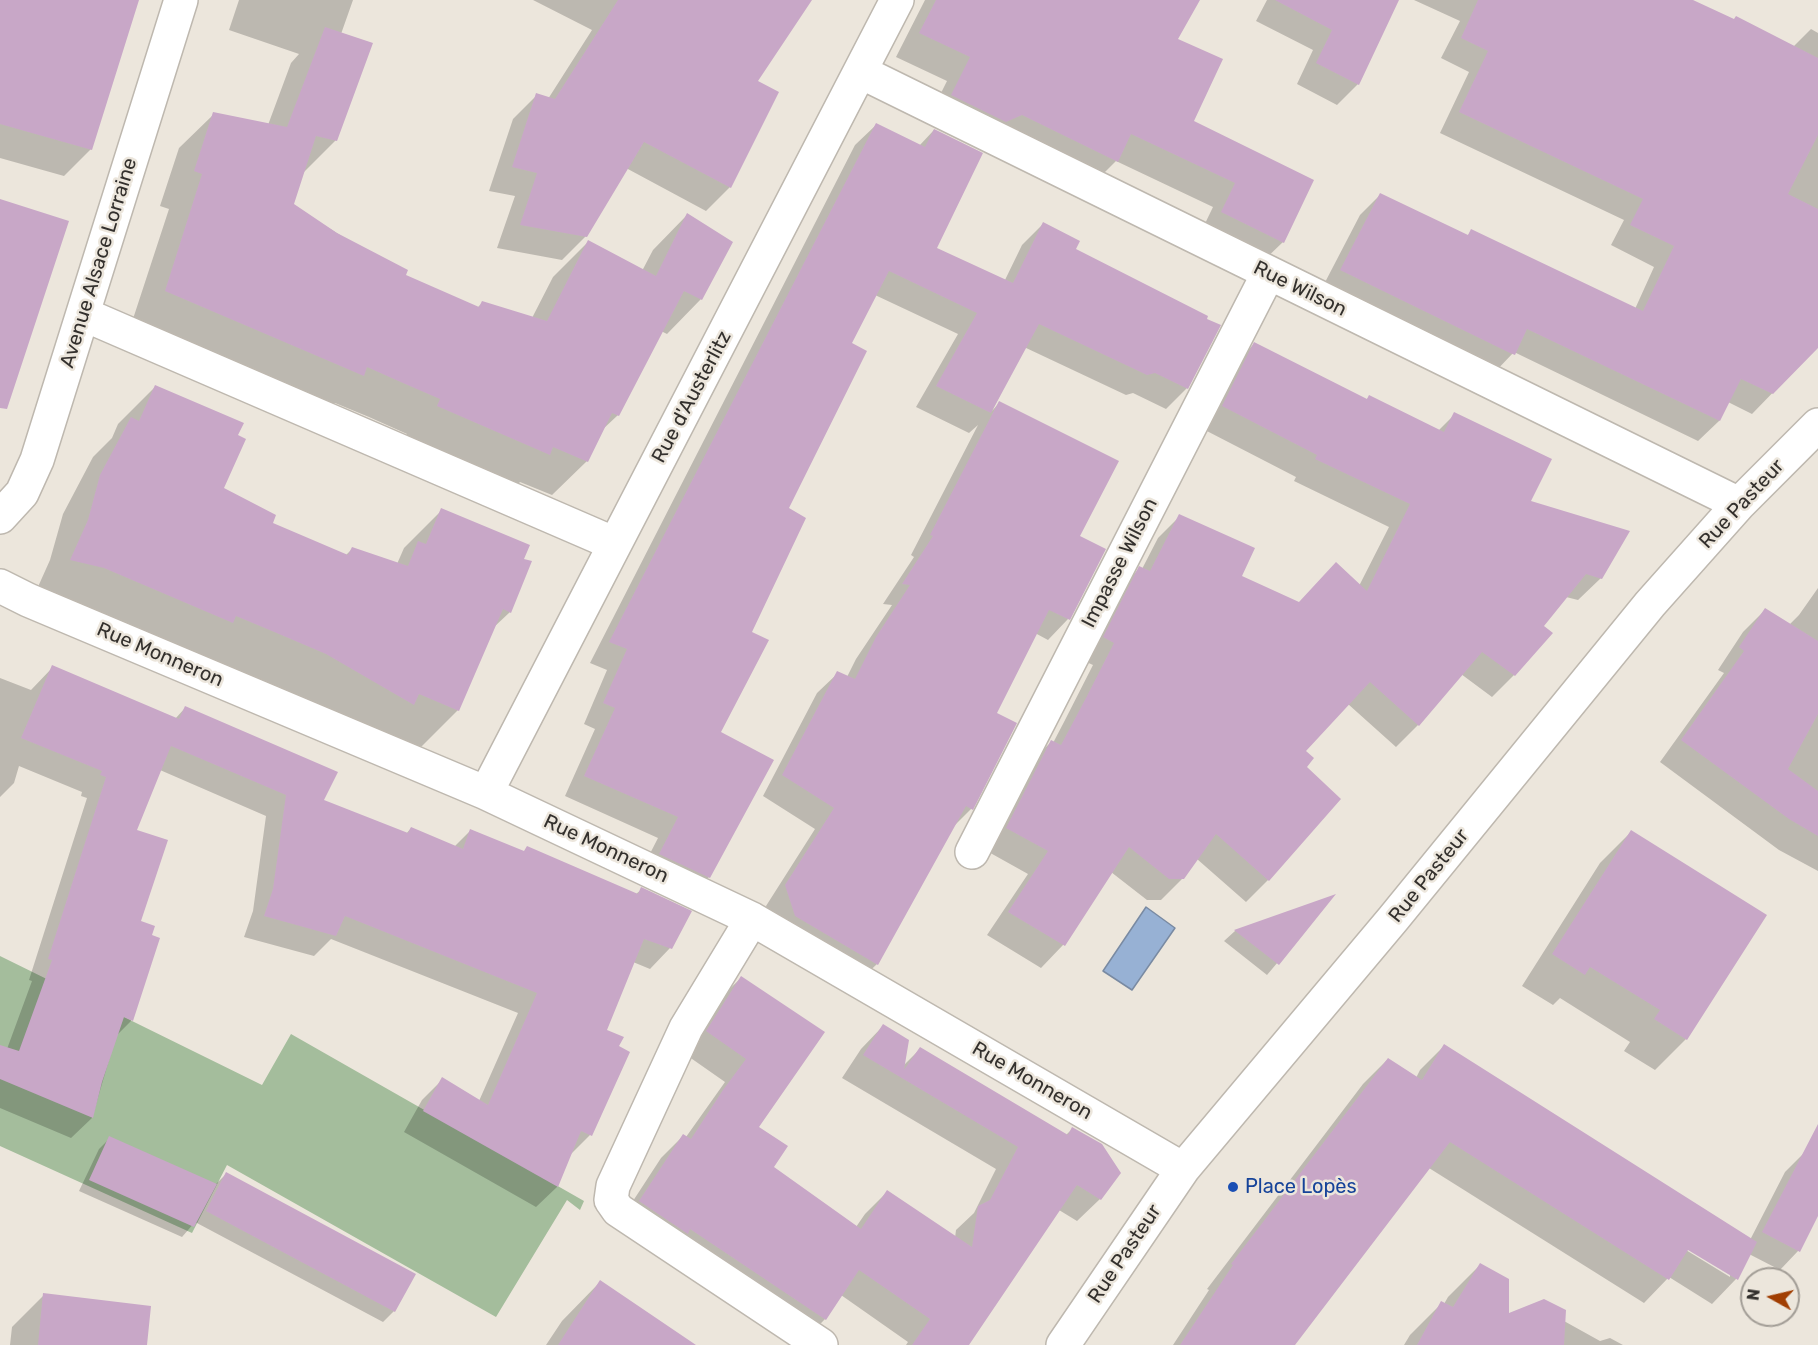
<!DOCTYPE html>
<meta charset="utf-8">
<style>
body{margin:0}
#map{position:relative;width:1818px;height:1345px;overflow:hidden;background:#ece6dc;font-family:Rubik,sans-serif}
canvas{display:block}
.north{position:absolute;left:1740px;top:1267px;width:60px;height:60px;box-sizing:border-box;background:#ece6dc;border:2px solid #a29d96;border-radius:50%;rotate:278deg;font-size:16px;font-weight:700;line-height:24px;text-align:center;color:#33302d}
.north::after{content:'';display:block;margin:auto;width:21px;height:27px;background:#a13e02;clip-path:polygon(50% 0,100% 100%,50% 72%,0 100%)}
</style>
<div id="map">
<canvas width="1818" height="1345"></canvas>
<div class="north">N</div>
</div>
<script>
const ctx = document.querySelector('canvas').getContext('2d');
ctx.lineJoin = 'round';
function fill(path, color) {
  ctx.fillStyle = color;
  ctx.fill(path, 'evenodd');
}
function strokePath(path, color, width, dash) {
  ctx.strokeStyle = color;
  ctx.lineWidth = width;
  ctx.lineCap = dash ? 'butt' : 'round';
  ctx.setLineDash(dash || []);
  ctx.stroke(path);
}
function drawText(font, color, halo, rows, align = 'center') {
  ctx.font = font + ' Rubik,sans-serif';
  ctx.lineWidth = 5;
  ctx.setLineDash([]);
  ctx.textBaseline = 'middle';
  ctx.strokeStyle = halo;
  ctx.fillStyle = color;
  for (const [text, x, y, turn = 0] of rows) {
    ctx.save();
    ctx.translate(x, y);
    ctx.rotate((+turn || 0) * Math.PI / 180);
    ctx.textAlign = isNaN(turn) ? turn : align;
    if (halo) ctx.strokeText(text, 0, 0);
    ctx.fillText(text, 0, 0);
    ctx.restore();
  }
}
fill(new Path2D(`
 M0,956L262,1085L291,1034L584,1201L580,1210L567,1200L496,1317L227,1165L192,1233L0,1146Z`), '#a4bd9c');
const water = new Path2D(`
 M1146,907L1175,928L1132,990L1103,971Z`);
fill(water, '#97b1d4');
strokePath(water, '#798aa2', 1.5);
fill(new Path2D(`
 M0,0H137L91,149L64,176L0,158Z
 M239,0H353L341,34L336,140L302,174L292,205L404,275L477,308L483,302L532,318L553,277L588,242L642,271L653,250L687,215L701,299L667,334L661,331L618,415L601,431L587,461L552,495L520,482L514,488L403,441L407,434L369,417L335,403L328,409L131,325L169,209L160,206L179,148L214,114L268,125L291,63L299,54L229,30Z
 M533,0H811L756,82L730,187L706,211L626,168L586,236L562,260L497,248L515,196L489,191L513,119L537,95L548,99L592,30Z
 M925,0H1198L1176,40L1192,122L1283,242L1259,265L1199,236L1213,207L1116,161L1093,184L928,119L947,81L896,57Z
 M1267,0H1398L1358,84L1337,105L1297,84L1313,50L1256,21Z
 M1414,0H1689L1793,47L1811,29L1818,33V346L1752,414L1728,402L1719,421L1698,441L1514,352L1493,374L1321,290L1360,215L1380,195L1467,236L1472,231L1635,309L1654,267L1611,245L1624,220L1440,133L1469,72L1441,58L1460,21Z
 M876,125L919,146L934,130L935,249L1005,280L1022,245L1043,224L1074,249L1187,388L1166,409L1133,393L1126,395L1024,347L992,411L999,403L1078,537L1104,550L1068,619L1048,640L1035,633L995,713L971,809L951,829L877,964L856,984L775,936L766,906L815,829L763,796L817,693L838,673L847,677L856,659L892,605L883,604L914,557L911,555L978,425L969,433L916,407L958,334L875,295L850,344L787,509L719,732L772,761L709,877L688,898L639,875L658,838L565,796L595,729L584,724L607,670L590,663L855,145Z
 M1254,344L1366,400L1369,397L1438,431L1455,414L1529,502L1601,578L1578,600L1566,597L1542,626L1514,675L1492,697L1461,674L1418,725L1396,747L1348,704L1304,751L1305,767L1268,880L1246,902L1197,859L1183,878L1161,900H1147L1111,872L1063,945L1041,968L987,935L1028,874L985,850L1029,764L1051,742L1053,743L1064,722L1093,665L1082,660L1118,590L1140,568L1142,569L1158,538L1180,516L1240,577L1298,603L1359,586L1389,527L1294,481L1296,477L1201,428L1232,366Z
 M156,386L236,436L222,489L271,524L346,555L352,549L397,564L404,548L442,510L522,559L510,612L493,628L458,710L420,748L375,742L288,691L200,654L194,660L33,598L50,560L63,514L93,457L112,438L118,424Z
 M1818,588V871L1779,850L1660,762L1724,673L1718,670L1743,632L1765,610L1789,625L1799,615Z
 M53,667L175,719L185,708L322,800L406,834L411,828L454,847L471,830L523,852L636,894L642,889L670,948L650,969L633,962L605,1030L617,1046L628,1053L590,1135L569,1156L557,1187L536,1207L404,1132L422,1100L443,1079L479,1101L518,1013L331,939L314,956L244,937L253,911L266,816L160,770L135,831L140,922L150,936L158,939L131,1021L116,1036L92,1118L71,1138L0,1108V1047L7,1049L32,981L29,980L87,798L81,796L82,792L19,766L14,783L0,797V678L31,690Z
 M1631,832L1686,1039L1655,1070L1624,1051L1630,1042L1560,998L1553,1005L1522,986L1600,863Z
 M1332,898L1267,975L1224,941L1235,931Z
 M741,978L757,1127L772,1168L856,1227L865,1214L887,1192L955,1238L956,1230L974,1213L996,1169L842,1078L861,1049L883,1026L904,1065L920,1049L1066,1135L1073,1128L1100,1199L1077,1221L1059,1210L968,1345H906L908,1342L841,1295L825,1319L803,1342L618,1224L661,1158L683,1136L686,1137L725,1082L685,1054L718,1000Z
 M1444,1046L1750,1240L1785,1172L1804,1153L1818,1161V1213L1798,1251L1780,1270L1749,1254L1736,1279L1712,1304L1669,1277L1644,1303L1429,1168L1293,1345H1173L1209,1290L1207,1289L1363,1084L1388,1059L1416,1078L1420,1070ZM1682,1244L1730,1274V1277L1681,1247Z
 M110,1138L215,1185L226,1174L394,1311L383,1322L195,1222L182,1237L79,1191L99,1149Z
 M1480,1265L1508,1315L1564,1321L1600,1341L1610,1338L1623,1345H1404L1410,1335L1442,1303L1444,1304L1448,1297Z
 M600,1282L693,1345H546L562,1321Z
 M44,1295L146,1345H10L12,1327Z`), '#0003');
fill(new Path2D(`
 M0,0H139L92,150L0,124Z
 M618,0H812L758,81L779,92L731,188L644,142L587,237L520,225L537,173L512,167L536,93L555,99Z
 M936,0H1200L1178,39L1223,59L1194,121L1314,180L1284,243L1221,212L1235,183L1131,134L1118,162L1022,115L1006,122L951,95L970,57L919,33Z
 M1275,0H1399L1359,85L1316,63L1332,30Z
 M1478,0H1693L1734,19L1736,16L1818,58V135L1788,194L1818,209V348L1773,394L1741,379L1720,421L1527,329L1515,355L1510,353L1340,270L1380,193L1468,235L1471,229L1643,311L1674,246L1630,225L1643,199L1459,112L1488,51L1461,38Z
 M325,27L373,43L337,141L316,136L294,204L337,233L408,270L406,275L479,307L482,301L547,321L588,240L656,276L687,213L733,242L702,300L676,287L684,291L619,416L612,413L588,462L553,447L550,455L437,406L440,399L403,383L367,367L364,376L165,291L202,174L194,171L213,112L287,127Z
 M876,123L925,147L934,129L983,153L937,248L1013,283L1043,222L1080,241L1076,249L1208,316L1207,319L1221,325L1188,389L1155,373L1147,375L1039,324L991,413L936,386L977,313L889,271L852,343L867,351L789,508L806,518L752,632L769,640L721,732L774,760L710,878L659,854L678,817L584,776L615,708L603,703L627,649L609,642Z
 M0,199L69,221L7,409L0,408Z
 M1254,342L1367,399L1369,395L1444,432L1454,412L1552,459L1531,501L1630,531L1602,579L1586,574L1544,626L1553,633L1515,676L1482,652L1419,726L1370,682L1306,751L1314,758L1307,767L1341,799L1269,881L1216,834L1184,879H1169L1129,847L1065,946L1008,912L1048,851L1006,828L1051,740L1061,745L1086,698L1114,643L1103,637L1139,566L1150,571L1179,514L1255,548L1242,576L1299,602L1336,562L1367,591L1410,504L1315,459L1317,455L1222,406Z
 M155,385L244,423L238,435L246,439L224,488L276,515L273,523L348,555L352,547L408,566L418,541L426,544L441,508L530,545L524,559L532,561L511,613L503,609L459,711L419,694L414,705L326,654L272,631L236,616L233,623L104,568L70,560L88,520L100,475L131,417L139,421Z
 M999,401L1119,461L1080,536L1106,549L1070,620L1049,610L997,713L1017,723L973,810L966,806L878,965L795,916L785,885L834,808L782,775L837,671L855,679L876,637L910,585L902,584L933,536L930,535Z
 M1765,608L1818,641V714L1788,769L1818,791V836L1789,819L1681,740L1744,651L1739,647Z
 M52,665L179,719L185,706L338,772L324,800L408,833L411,827L463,849L470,829L524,851L527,846L638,894L641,887L692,911L672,949L644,939L607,1030L624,1037L619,1046L630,1052L592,1136L581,1131L558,1187L423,1111L442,1077L488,1105L537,993L345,916L336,936L264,916L273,889L286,795L171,746L137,830L168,840L141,921L155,926L152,935L160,938L133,1021L124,1017L102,1082L93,1118L0,1079V1045L19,1051L52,960L48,959L106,777L100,775L102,771L21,738Z
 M1631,830L1767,915L1687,1040L1654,1019L1660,1010L1590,967L1585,975L1552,954Z
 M1336,894L1279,965L1234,930Z
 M741,976L825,1032L759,1127L788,1146L774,1167L861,1229L887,1190L972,1247L978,1206L990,1200L1018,1147L863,1055L883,1024L909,1040L904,1070L920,1047L1068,1135L1072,1127L1102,1144L1121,1173L1101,1200L1077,1185L969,1345H912L930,1319L859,1270L826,1320L690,1229L688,1234L639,1201L683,1134L691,1139L723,1090L746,1059L706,1031Z
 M1444,1044L1757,1242L1738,1280L1688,1250L1669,1280L1450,1142L1295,1345H1180L1233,1265L1231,1264L1388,1058L1422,1080Z
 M1818,1124V1216L1800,1252L1762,1232Z
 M109,1136L217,1184L194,1227L89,1180Z
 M226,1172L416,1274L395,1312L206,1211Z
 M1480,1263L1509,1279V1313L1544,1299L1566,1310L1564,1345H1417L1441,1301L1453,1307Z
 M600,1280L696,1345H558Z
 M43,1293L151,1306L147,1345H38Z`), '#c8a7c7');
const minor = new Path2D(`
 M861,72L1739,504
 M83,314L615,544
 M0,517L22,493L37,460L181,0
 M0,586L28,600L486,793L752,919L1183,1169
 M486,793L897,0
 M972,852L1268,274
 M752,919L686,1028L613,1186L611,1200L618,1210L821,1345
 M1063,1345L1183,1169L1393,919L1650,604L1739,504L1818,425`);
strokePath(minor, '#beb8af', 36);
strokePath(minor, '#fff', 33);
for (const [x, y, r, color] of [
 [1233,1187,6,"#1a4fb4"]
]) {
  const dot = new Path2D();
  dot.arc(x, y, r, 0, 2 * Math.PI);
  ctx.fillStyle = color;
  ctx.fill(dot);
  strokePath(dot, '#ece6dc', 2);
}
drawText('20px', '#33302d', '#ece6dc', [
 ["Avenue Alsace Lorraine",99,263,-73],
 ["Rue Wilson",1300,289,26],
 ["Rue d'Austerlitz",692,397,-62],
 ["Rue Pasteur",1742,504,-47],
 ["Impasse Wilson",1120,563,-63],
 ["Rue Monneron",160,655,23],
 ["Rue Monneron",606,849,25],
 ["Rue Pasteur",1429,876,-51],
 ["Rue Monneron",1032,1081,30],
 ["Rue Pasteur",1125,1254,-56]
]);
drawText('20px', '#164399', '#ece6dc', [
 ["Place Lopès",1245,1187]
], 'left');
</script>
